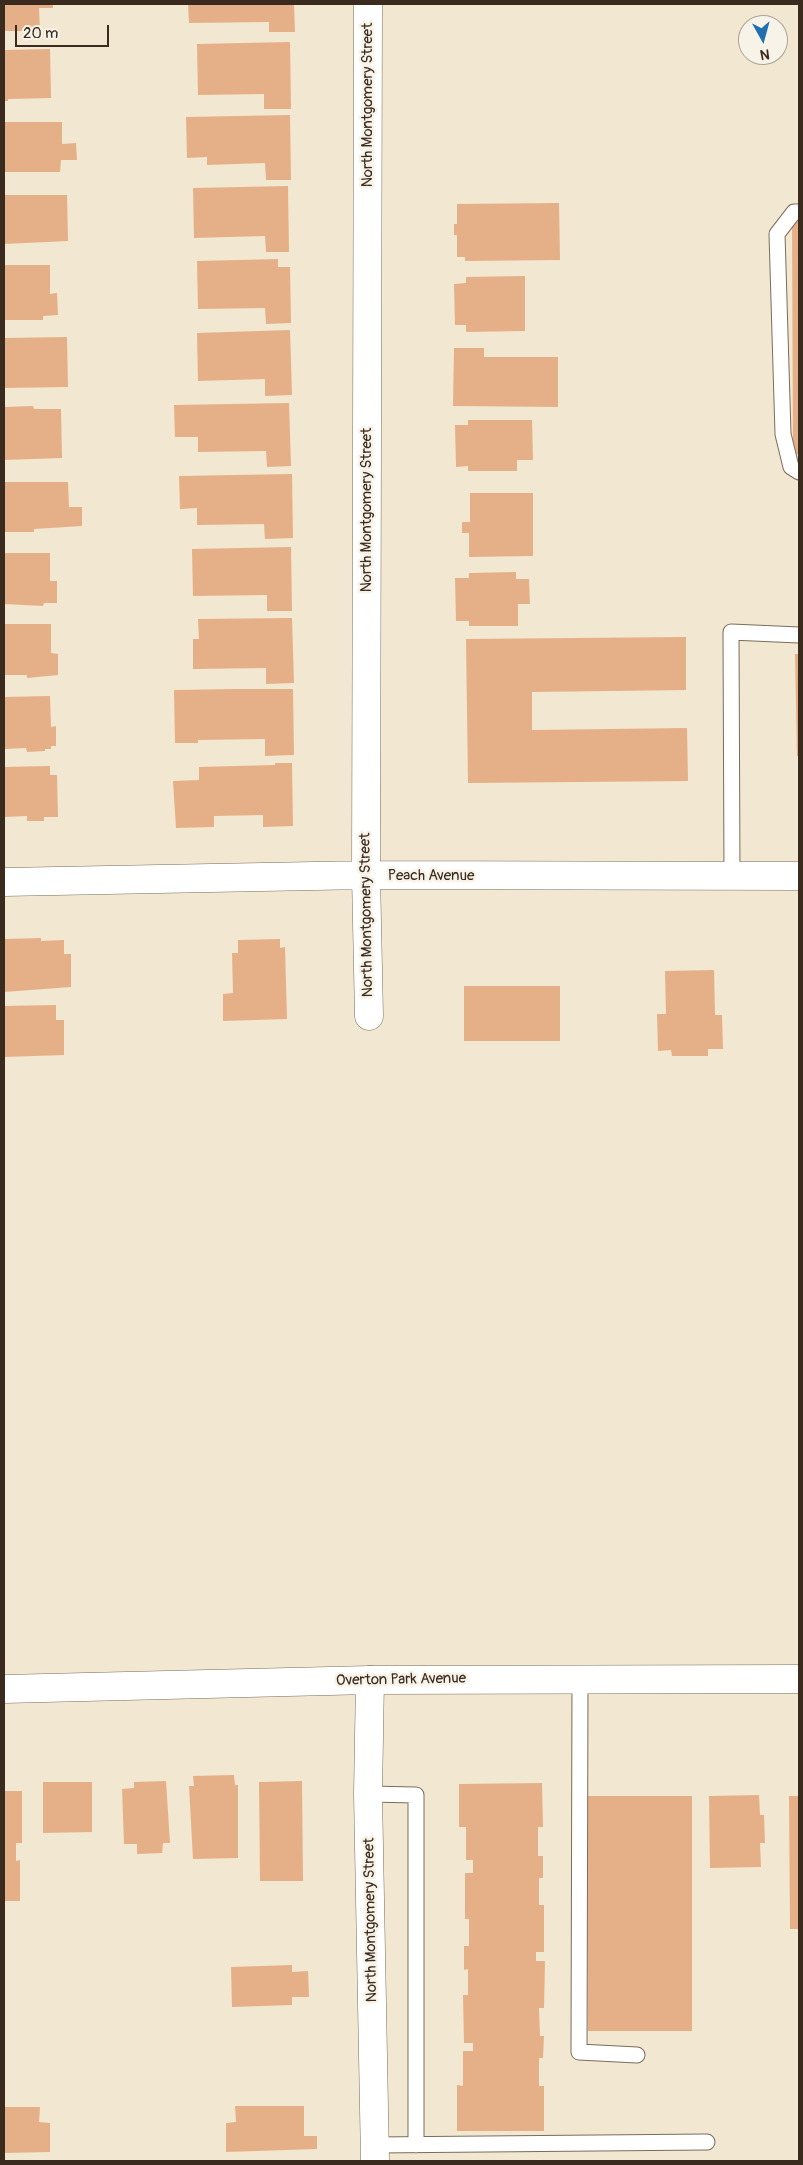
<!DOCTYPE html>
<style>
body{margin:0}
#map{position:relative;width:803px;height:2165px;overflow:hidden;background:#f2e7d0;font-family:Pangolin,sans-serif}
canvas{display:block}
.frame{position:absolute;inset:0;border:5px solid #3b2a1e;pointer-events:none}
.north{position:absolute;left:738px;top:15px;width:50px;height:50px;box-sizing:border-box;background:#f7f3e8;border:1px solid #aca397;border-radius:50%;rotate:173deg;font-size:14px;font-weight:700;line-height:20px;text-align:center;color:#3b2a1e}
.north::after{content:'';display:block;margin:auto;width:18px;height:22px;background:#1f6fb2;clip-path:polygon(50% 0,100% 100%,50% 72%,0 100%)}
.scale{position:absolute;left:15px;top:25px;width:94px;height:22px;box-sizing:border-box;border:2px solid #3b2a1e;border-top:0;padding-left:6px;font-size:15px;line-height:18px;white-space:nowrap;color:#3b2a1e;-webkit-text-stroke:4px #f7f3e8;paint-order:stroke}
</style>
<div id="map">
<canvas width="803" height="2165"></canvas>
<div class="frame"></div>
<div class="north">N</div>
<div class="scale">20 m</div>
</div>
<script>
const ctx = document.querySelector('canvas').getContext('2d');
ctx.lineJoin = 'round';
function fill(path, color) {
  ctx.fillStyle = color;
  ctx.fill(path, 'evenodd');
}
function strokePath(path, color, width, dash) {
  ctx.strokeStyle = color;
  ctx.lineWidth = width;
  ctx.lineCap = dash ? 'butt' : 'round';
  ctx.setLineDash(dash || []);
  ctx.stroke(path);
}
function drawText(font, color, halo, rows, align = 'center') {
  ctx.font = font + ' Pangolin,sans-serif';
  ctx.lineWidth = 5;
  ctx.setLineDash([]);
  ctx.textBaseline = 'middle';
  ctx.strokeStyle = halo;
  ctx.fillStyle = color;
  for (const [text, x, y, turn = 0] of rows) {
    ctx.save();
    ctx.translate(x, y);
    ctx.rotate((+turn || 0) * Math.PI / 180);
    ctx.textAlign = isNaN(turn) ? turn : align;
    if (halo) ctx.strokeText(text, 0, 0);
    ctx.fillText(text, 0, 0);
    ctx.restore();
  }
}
fill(new Path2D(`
 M4,4H53V8H39L40,31H4Z
 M188,4H294L295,32H269V22L189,23Z
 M290,42L291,109H264V94L198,95L197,44Z
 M50,49L51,98L8,99V101H4V50Z
 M290,115L291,180H266L265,163L207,165V157L187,158L186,117Z
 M4,122H62V144L76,143L77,160H61L60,172H4Z
 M288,186L289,252H266L265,236L194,238L193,188Z
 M4,195H67L68,241L4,244Z
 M559,203L560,260L465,261V257H457V235H454V224H457V204Z
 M792,222H799V454H793Z
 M278,259V267H290L291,323L266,324L265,308L198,309L197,261Z
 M4,265H50V294L57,293L58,315L43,316V320H4Z
 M525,276V331L466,332V325H455L454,284L466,283V277Z
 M290,330L292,395L265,396V379L198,381L197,333Z
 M67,337L68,387L4,388V338Z
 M454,348H484V357H558V407L453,406Z
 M289,403L291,466L267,467L266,451L198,452V437H175L174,405Z
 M33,406L34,409H61L62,458L4,460V407Z
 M468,420H532L533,460H517V471H468V466L456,467L455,425H468Z
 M292,474L293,538L265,539L264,524L197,525V508L180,509L179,476Z
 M4,482H68L69,507H82V526L34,529V532H4Z
 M470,493H533V556L469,557V533H462V522H470Z
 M291,547L292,611H267V595L193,596L192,549Z
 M4,553H50V581H57V603H44L43,606L4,604Z
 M516,572V579H529L530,604H518V626H469V621H456L455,578H469V573Z
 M292,618L294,683L266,684V668L193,669V639H199L198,619Z
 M4,624H51V653L58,654V675L27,678V675H4Z
 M686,637V690L532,692V730L687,728L688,781L468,783L466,639Z
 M795,654H799V756H797Z
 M234,689H293L294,755L265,756V739L198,740V743H175L174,690Z
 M50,696L51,727L56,726V746H51V749H45V751L27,752L26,748L4,749V697Z
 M275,763H292L293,826L263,827V815L214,816V827L176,828L173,781L199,780V767L275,765Z
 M50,766V775H57L58,817H44V821H27V816L4,817V767Z
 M41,938V941L64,940V954H71V987L4,992V939Z
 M280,939V948L285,947L287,1019L223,1021V994L233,993L232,953H238V940Z
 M714,970L715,1015H722L723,1049H708V1056H672L671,1050L658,1051L657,1014H666L665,971Z
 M464,986H560V1041H464Z
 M56,1005V1020H64V1055L4,1057V1006Z
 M234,1775L235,1785H238V1858L193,1859L189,1786H194L193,1776Z
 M166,1781L170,1843H163L162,1853L137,1854V1844H124L122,1789L134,1788V1782Z
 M302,1781L303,1881H260L259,1782Z
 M43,1782H92V1832L43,1833Z
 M542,1783L543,1827H538V1856H543V1878H539V1905H544V1952H536V1961H545L544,2008H539L540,2036H544L543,2058H539V2086H544V2131H457V2085L463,2086V2051H473V2043H464L463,1995H468V1969L464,1970V1946H469V1919H465V1873H473V1860H466V1827H459V1784Z
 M4,1791H22V1843H16V1861L20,1860V1901H4Z
 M759,1795L760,1815H764L765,1843H760L761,1867L710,1868L709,1796Z
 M587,1796H692V2031H588Z
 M789,1796H799V1929H790Z
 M292,1965V1972L308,1971L309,1997H292V2005L232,2007L231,1967Z
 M235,2106H304V2136H317V2149L226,2152V2123L236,2122Z
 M4,2107H40L39,2122L50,2123V2152L4,2153Z`), '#e5b087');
const service = new Path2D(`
 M799,212H794L777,234L783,434L791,467L799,472
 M732,876L731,632L799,635
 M580,1679L579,2052L637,2055
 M368,1794L416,1795V2145
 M375,2145L707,2142`);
const minor = new Path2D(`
 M368,4L366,875L369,1016
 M4,882L366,875L799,876
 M370,1680L368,1794L375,2161`);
const tertiary = new Path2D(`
 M4,1689L370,1680L799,1679`);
strokePath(service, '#7b6c5c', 17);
strokePath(minor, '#7b6c5c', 29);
strokePath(tertiary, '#7b6c5c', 29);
strokePath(service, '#fff', 15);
strokePath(minor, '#fff', 28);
strokePath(tertiary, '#fff', 28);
drawText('15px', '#3b2a1e', '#f7f3e8', [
 ["North Montgomery Street",368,105,-90],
 ["North Montgomery Street",367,510,-90],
 ["Peach Avenue",431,876],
 ["North Montgomery Street",367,915,-91],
 ["Overton Park Avenue",401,1680,-1],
 ["North Montgomery Street",371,1920,-91]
]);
</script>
